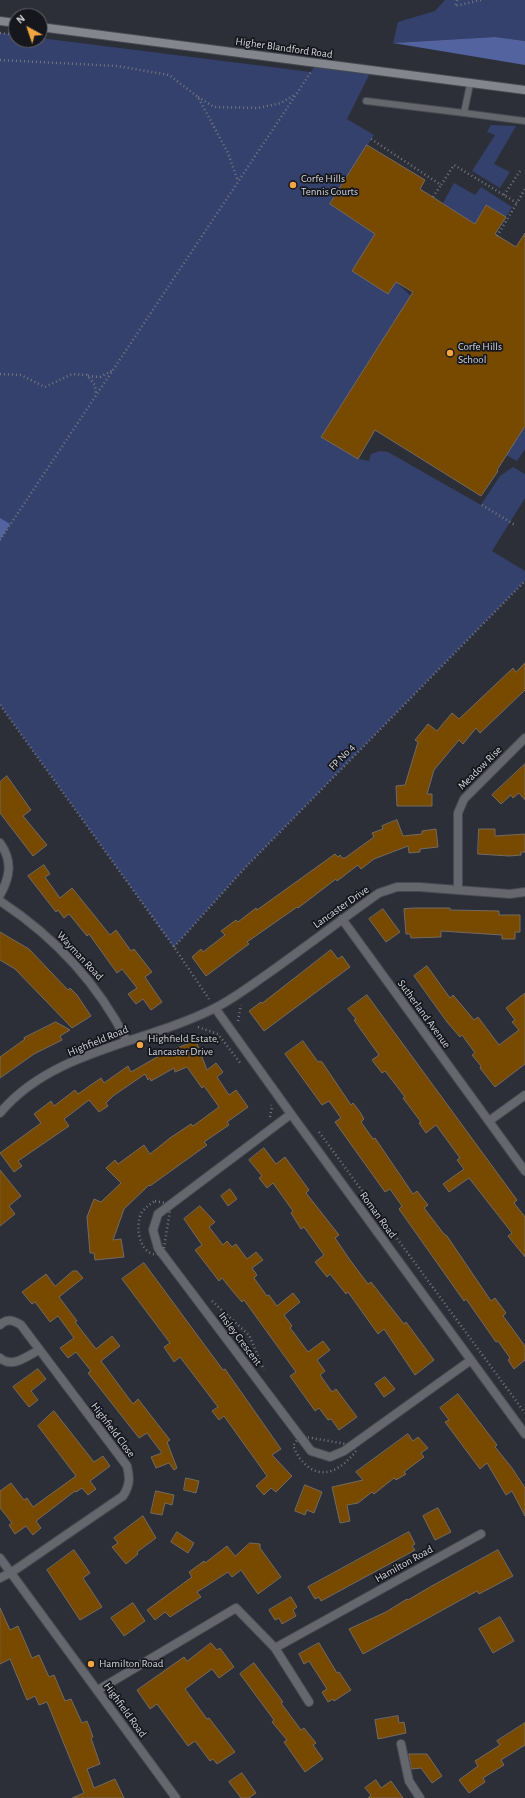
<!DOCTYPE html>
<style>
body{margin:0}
#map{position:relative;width:525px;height:1798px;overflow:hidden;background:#2c2f38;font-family:"Alegreya Sans",sans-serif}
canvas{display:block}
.north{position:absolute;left:8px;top:8px;width:40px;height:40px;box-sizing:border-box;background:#16171c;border:1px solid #626368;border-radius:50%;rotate:320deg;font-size:11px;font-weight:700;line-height:16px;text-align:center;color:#d3d5db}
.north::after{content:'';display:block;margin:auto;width:14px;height:18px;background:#f2a541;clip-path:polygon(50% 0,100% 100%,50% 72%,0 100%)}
</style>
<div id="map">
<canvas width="525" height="1798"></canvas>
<div class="north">N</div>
</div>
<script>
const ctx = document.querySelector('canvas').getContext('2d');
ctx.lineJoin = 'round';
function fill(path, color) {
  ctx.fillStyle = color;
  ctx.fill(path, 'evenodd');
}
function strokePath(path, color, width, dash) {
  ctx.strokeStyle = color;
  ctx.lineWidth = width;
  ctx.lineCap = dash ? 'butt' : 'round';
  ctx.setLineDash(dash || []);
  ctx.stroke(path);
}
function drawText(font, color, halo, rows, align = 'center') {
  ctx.font = font + ' "Alegreya Sans",sans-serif';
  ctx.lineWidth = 3.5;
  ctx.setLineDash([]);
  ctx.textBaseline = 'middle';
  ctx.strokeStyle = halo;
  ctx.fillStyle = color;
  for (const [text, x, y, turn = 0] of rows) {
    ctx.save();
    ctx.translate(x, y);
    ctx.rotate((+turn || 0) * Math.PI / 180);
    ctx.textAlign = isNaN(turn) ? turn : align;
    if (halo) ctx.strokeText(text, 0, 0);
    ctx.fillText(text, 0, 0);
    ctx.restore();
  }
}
fill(new Path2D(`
 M445,0H525V41L495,37L393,43L398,22L435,11Z
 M0,33L16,35V40H40V38L311,72L316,64L371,71L347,119L374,135L330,204L375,234L353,271L388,294L396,282L411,296L321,437L358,459L369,461L371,454L380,451L388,452L481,505L500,476L513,467L525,474V498L492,551L525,571V581L244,869L174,947L0,705Z
 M491,125L516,126L494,164L510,172L500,188L472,171L495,135L487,132Z
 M454,183L475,195L481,187L512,207L506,217L485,205L475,224L443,203Z
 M525,426V449L517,461L506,455Z`), '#35416d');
fill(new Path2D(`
 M495,37L525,41V65L393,43Z
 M0,518L10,524L0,540Z`), '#5363a0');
const building = new Path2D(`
 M367,145L425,180L420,189L475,224L486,205L506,217L495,234L516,247L525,233V426L497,470L498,471L481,496L375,430L358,459L321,437L413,292L396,282L388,294L352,271L375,234L330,204Z
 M525,663V690L480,733L476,728L463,744L459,740L434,770L427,794H432V806H397L396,786L405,785L418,742L415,740L428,724L437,731L452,713L459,719L513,668L516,672Z
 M525,764V800L519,793L513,798L511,795L501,804L492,795Z
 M7,776L31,810L23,816L47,845L33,856L0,813V782Z
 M397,820L403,836L422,834V831L436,829L438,847L420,849V852L409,853L408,846L374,859L361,869L358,865L337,881L336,879L298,908L297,907L247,942L249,944L206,976L192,957L201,949L203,952L225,935L221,931L236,920L238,922L256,908L257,910L335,854L338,857L340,855L342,858H345L374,837L372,833L383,829L382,826Z
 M479,829H495V836L525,834V852H521V855L509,856L478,854Z
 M44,865L50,874L45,877L60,898L72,888L110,935L116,930L131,951L134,949L152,972L145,977L162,1002L151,1010L143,999L136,1004L128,994L137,988L122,969L117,973L89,934L87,936L69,914L64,918L58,910L56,912L28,876Z
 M415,908H450V910L499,911V915H520V932H515V939H502V935L441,931V937L411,938L410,934H406L404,909Z
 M383,909L400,932L386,942L369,919Z
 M0,932L29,949L68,990L70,988L77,995L91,1016L72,1028L15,969L0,960Z
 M331,950L338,959L342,956L350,967L264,1031L249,1011L261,1002L262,1003Z
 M427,966L450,998L453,995L474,1020L478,1017L499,1045L519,1030L512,1022L515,1020L506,1008L525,993V1064L495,1087L480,1068L481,1066L472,1055L475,1053L462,1035L460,1037L447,1022L414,976Z
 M367,995L517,1200L514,1203L525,1217V1257L508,1236L512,1233L469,1178L449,1192L443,1184L464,1169L457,1160L460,1158L436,1125L426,1133L419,1123L421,1122L403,1098L405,1097L385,1071L382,1073L372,1060L379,1055L354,1020L356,1019L348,1009Z
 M56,1022L70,1030L60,1036L62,1040L34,1054L0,1078V1057L25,1039L24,1038Z
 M196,1041L207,1070L216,1063L223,1072L217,1077L229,1095L236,1090L248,1107L227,1122L229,1125L204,1142L207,1145L150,1186L149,1185L124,1209L113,1240L121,1239L124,1257L95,1260L94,1253H90L87,1217L94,1199L101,1202L121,1183L106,1168L115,1160L118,1164L144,1145L150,1154L170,1138L191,1124L193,1126L219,1107L204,1086L202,1088L187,1067L175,1072L174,1068L151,1081L150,1078L148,1080L145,1074L113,1096L106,1103L108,1106L99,1112L89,1100L64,1119L69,1126L18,1161L22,1166L14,1172L0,1153L41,1123L34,1114L51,1101L54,1106L75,1090L78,1094L101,1078L104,1083L128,1066L131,1072L164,1053Z
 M303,1041L318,1062L320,1061L322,1062L351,1105L353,1103L360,1112L364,1119L361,1122L373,1139L375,1138L413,1194L417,1191L428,1205L424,1208L444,1234L447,1236L491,1301L495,1298L506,1313L503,1316L525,1346V1360L514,1369L508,1360L510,1358L498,1341L496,1342L466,1299L464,1301L399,1209L402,1206L390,1189L385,1192L335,1122L341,1118L329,1101L322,1105L285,1054Z
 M264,1148L276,1164L285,1157L309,1190L306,1193L339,1235L335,1238L350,1260L368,1284L371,1282L404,1324L406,1322L434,1360L415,1375L384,1329L378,1334L348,1292L346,1294L330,1274L327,1277L315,1262L324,1255L304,1227L301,1229L291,1213L293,1211L273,1183L267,1188L259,1178L262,1176L249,1160Z
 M0,1170L21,1196L9,1206L15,1214L0,1226Z
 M230,1189L237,1199L228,1206L221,1196Z
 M200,1206L215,1222L209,1227L223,1245L227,1241L232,1247L236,1244L247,1259L256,1252L263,1260L252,1268L257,1275L254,1278L267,1296L269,1295L277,1306L293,1293L300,1302L284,1315L292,1326L290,1328L294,1333L308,1352L323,1341L330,1350L317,1360L325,1371L320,1375L332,1392L336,1389L357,1417L339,1430L331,1419L328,1420L319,1408L315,1411L290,1376L296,1372L244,1300L242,1302L235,1294L222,1278L219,1281L195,1250L202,1245L184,1219Z
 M144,1263L223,1370L225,1369L281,1449L272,1455L292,1476L276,1492L271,1488L264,1495L256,1486L267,1476L224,1416L219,1420L212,1411L218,1407L180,1357L174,1362L164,1347L170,1343L122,1279Z
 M73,1271H77L83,1278L59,1297L77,1321L75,1322L96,1349L112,1336L120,1346L101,1361L133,1404L138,1399L170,1440L167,1442L177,1468L174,1470L169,1463L156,1468L151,1457L162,1453L147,1433L139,1438L88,1373L91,1371L76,1352L68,1358L60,1348L74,1338L58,1316L50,1322L35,1302L32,1304L22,1292L46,1274L55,1286Z
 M38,1369L46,1379L31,1391L38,1400L29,1407L13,1387Z
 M385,1377L395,1389L384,1397L375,1384Z
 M458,1394L497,1445L495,1447L512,1468L525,1488V1516L512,1491L506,1495L487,1463L480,1469L445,1422L449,1420L440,1408Z
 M54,1411L94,1462L103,1456L110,1466L90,1481L96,1489L88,1495L82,1488L76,1492L75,1491L36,1521L41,1528L33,1535L26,1526L15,1534L9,1525L12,1523L0,1508V1491L11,1483L24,1500L27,1498L33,1507L76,1476L38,1426Z
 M408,1434L413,1441L418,1437L428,1448L421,1453L424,1457L404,1472L406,1474L396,1480L394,1478L374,1494L372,1492L358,1503L347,1505L350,1521L340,1523L332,1487L363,1480L356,1472Z
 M186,1478L199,1481L196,1493L184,1490Z
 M305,1485L322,1492L314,1513L307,1510L305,1515L295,1511Z
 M156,1491L174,1495L172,1505L165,1503L162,1515L151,1513Z
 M438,1508L451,1532L435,1540L423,1516Z
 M143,1516L156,1538L137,1552L138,1554L126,1564L112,1547L118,1543L114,1538Z
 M177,1532L194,1543L188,1553L171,1542Z
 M409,1532L415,1544L412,1546L415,1550L321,1601L319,1597L315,1599L308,1587Z
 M250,1543L260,1544V1548L281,1577L258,1594L241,1570L232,1577L228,1572L197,1592L201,1597L170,1617L165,1612L155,1620L147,1610L192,1577L189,1572L204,1561L205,1563L227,1546L235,1556Z
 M74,1550L90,1573L83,1578L102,1607L80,1620L47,1570Z
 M498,1550L513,1576L479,1594L477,1591L363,1654L349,1629L386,1612L407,1599L408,1600L430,1587Z
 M291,1597L297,1607L293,1610L296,1616L282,1624L279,1618L275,1620L269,1610Z
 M133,1603L145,1621L124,1636L111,1618Z
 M0,1608L10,1630L18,1626L32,1658L39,1655L49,1677L54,1675L65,1701L71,1699L82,1723L87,1721L93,1737L91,1738L100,1764L87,1769L94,1788L115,1779L124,1798H72L84,1793L47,1702L39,1705L35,1696L27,1700L10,1659L0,1664Z
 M500,1617L514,1641L493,1653L479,1629Z
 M211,1643L217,1650L220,1648L234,1667L219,1678L212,1669L185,1689L207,1719L209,1718L235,1752L217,1764L213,1759L210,1761L195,1741L188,1746L157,1704L150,1709L137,1690L184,1657L187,1661Z
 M319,1643L337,1673L339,1672L351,1690L334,1701L333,1699L328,1702L322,1692L327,1689L309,1661L304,1664L299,1654Z
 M254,1663L283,1702L281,1703L301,1730L304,1728L316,1743L313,1745L323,1759L305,1772L284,1742L287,1740L272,1722L274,1720L240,1674Z
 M398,1716L399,1723L404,1722L406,1733L378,1739L375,1720Z
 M525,1723V1745L501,1760L504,1765L483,1778L485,1782L469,1793L459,1780L478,1766L475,1761L500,1745L497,1741Z
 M409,1754H427L442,1776L432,1783L421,1768L412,1769Z
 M242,1773L256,1793L249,1798H241L229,1782Z
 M376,1780L381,1788L391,1781L403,1798H368L371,1795L365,1788Z`);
fill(building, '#784a00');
strokePath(building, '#736a61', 1);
const service = new Path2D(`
 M470,84L464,113L525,121
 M366,101L464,113`);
const minor = new Path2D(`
 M0,843C13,861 10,877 0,895
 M458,890V813L464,799L525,738
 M0,901C55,937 97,982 127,1041
 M342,919L525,1171
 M215,1008L291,1114L525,1434
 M0,1113C52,1050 147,1043 215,1008C233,999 250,986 266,975C304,948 341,920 379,893L397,887H419L510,894L525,892
 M291,1114L158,1214L153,1230L158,1248L311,1451L330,1457L344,1451L471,1360
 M489,1121L525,1095
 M0,1325C7,1318 13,1320 21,1325L127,1466C130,1478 130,1485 123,1496L12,1572L0,1578
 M0,1358C12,1369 27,1356 39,1350
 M0,1558L176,1798
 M275,1648L309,1702
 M98,1690L236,1608L275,1648L481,1534
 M401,1744L409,1781L420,1798`);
const secondary = new Path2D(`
 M0,21L16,23
 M40,27L525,90`);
strokePath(service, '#474a52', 8);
strokePath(minor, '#474a52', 10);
strokePath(secondary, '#474a52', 10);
strokePath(new Path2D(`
 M457,0L455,6L481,0
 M0,33L16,35
 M0,60L117,66L169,75L198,97L228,153L238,181
 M198,97L214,107L258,108L281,103L296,94
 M371,139L441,185L454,165L517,203L525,189
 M504,195L520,171
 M433,197L441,185
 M497,236L517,203
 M0,374L21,375L45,387L72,374L87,375L95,385L96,395
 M88,376L100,377L113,370
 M482,505L515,525
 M0,540L311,72
 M0,705L174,947L209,999
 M174,947L244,869L525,581
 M238,1021L241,1005
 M198,1027L218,1034L241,1064
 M270,1117L272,1107L271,1105
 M319,1132L525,1413
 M155,1201L171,1204L163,1254C160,1254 156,1254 153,1254C138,1250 135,1223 142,1212C146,1207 150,1204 155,1201Z
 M212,1301L249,1335L264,1370
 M300,1436L352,1445L356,1451C343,1468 322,1483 303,1462C299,1458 296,1452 293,1446Z`), '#74777e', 2.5, [1, 3]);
strokePath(service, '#65676c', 6);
strokePath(minor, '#65676c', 8);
strokePath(secondary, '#83868d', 8);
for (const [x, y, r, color] of [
 [293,185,4,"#f2a541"],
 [450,353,4,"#f2a541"],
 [140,1045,4,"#f2a541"],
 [91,1664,4,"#f2a541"]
]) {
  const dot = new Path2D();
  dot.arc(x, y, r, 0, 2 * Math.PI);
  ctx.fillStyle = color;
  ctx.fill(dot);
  strokePath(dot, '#16171c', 1.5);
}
drawText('11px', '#d3d5db', '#16171c', [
 ["Higher Blandford Road",284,48,8],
 ["FP No 4",342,757,-46],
 ["Meadow Rise",480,768,-45],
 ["Lancaster Drive",341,907,-35],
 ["Wayman Road",80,956,47],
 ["Sutherland Avenue",424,1014,54],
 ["Highfield Road",98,1041,-22],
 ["Roman Road",378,1215,54],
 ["Insley Crescent",240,1339,53],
 ["Highfield Close",113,1430,53],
 ["Hamilton Road",404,1564,-29],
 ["Highfield Road",125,1710,54]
]);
drawText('11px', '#d3d5db', '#16171c', [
 ["Corfe Hills",301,179],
 ["Tennis Courts",301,192],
 ["Corfe Hills",458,347],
 ["School",458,360],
 ["Highfield Estate,",148,1039],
 ["Lancaster Drive",148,1052],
 ["Hamilton Road",99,1664]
], 'left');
</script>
